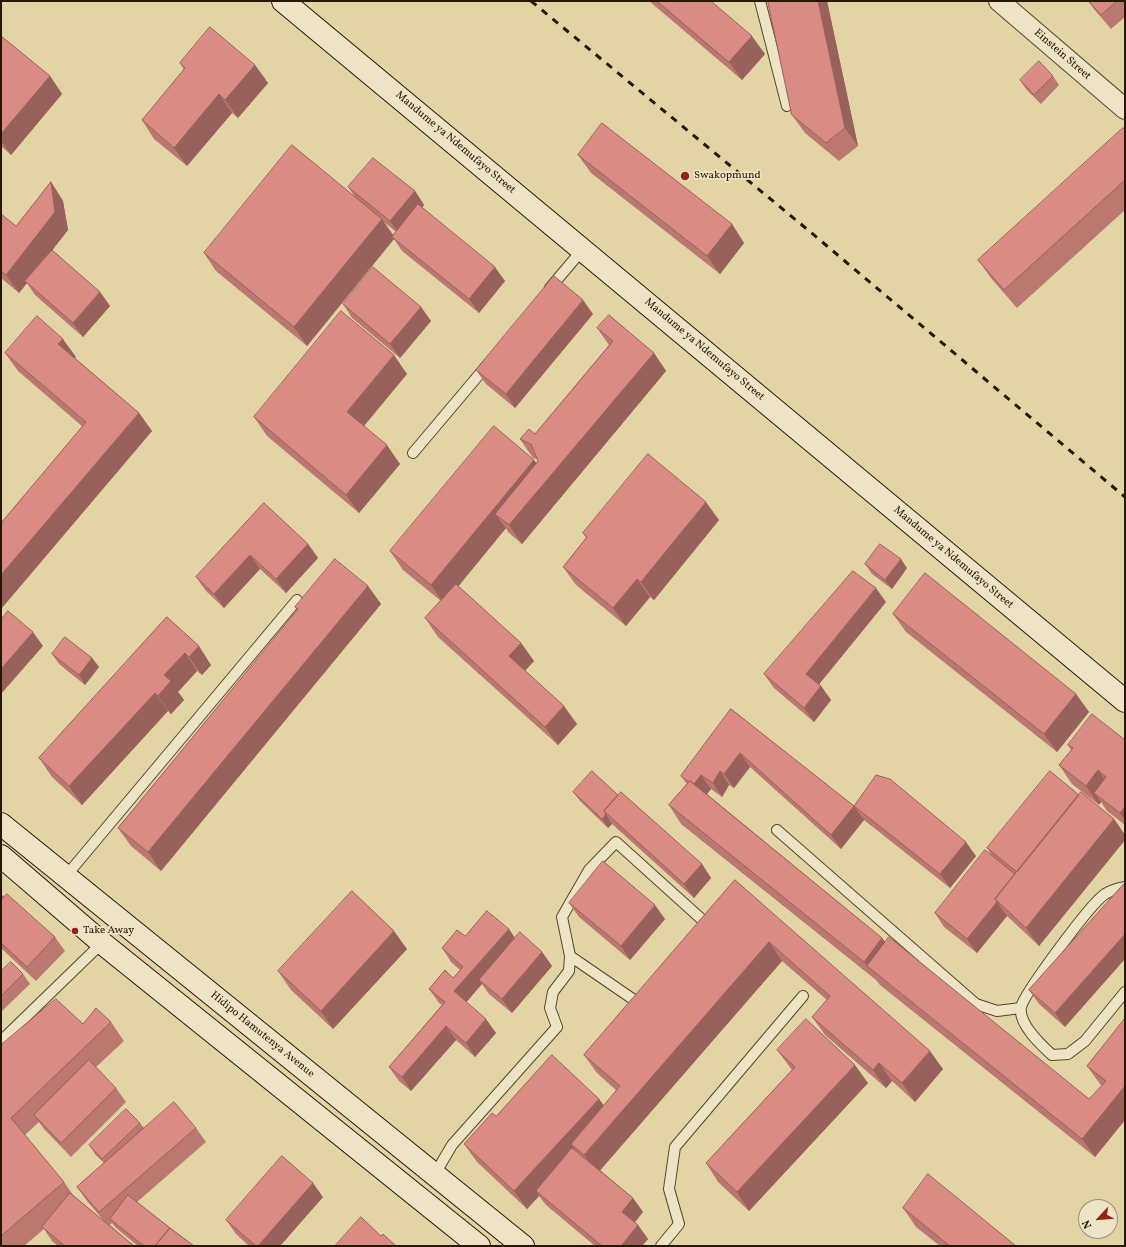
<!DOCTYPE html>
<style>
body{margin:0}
#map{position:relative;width:1126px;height:1247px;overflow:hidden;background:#e3d4a6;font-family:Vollkorn,serif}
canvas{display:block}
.frame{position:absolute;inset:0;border:2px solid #281700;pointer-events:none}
.north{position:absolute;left:1078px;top:1199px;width:40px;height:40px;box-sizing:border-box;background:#ede3c5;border:1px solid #9e9176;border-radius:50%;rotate:244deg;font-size:11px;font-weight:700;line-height:16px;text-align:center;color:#281700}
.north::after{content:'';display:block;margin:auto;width:14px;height:18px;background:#8f2418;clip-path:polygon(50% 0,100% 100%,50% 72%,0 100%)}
</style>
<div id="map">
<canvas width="1126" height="1247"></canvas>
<div class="frame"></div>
<div class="north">N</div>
</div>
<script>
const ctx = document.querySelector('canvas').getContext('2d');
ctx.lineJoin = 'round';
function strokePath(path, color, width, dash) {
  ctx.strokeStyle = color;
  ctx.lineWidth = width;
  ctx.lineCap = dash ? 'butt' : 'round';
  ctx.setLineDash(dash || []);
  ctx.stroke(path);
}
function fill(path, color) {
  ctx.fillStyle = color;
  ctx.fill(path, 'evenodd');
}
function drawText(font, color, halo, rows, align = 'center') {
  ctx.font = font + ' Vollkorn,serif';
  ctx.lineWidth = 3.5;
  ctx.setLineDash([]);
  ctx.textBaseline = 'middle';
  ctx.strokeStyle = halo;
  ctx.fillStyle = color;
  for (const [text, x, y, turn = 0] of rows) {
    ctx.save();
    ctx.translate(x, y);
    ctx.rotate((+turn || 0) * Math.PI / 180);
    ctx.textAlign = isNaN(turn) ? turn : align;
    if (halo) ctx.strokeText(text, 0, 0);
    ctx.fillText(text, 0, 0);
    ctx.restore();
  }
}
const lane = new Path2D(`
 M760,1L787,106
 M550,288L583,249
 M413,453L488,364
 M777,830L976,1004L997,1011L1021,1008
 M66,876L297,600
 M1125,887C1119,888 1110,891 1105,894C1091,903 1025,992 1021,1007C1018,1024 1041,1045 1052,1055L1068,1054L1085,1041L1125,992
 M570,956L640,1004
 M1,1041L102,943
 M435,1174L452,1145L557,1027L550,1008L553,992L569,971L570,956L562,917L589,870L616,842L708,925
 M661,1246L679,1224L669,1189L675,1147L803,996`);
const street = new Path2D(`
 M999,1L1125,109`);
const secondary = new Path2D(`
 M283,1L1125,701
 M1,824L523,1246
 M1,856L102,943L479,1246`);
strokePath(lane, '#57462a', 12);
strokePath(street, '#57462a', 22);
strokePath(secondary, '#281700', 24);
strokePath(lane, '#ede3c5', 10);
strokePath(street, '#ede3c5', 20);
strokePath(secondary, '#ede3c5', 22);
strokePath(new Path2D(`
 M531,1L808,230L1125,497`), '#281700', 3, [7, 7]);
fill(new Path2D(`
 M649,1H711L765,54L742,80Z
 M768,1H827L858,146L839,161L805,133L792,115Z
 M1088,1H1125V17L1111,29L1094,9Z
 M1,36L50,76L62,94L11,155L1,146Z
 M180,63L255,65L268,83L238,118L232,113L187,166L154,139L142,120L184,70Z
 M1053,76L1059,85L1041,104L1026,89L1020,80Z
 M1125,129V210L1017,308L991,278L978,260Z
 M578,155L732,224L744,243L720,274L591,173Z
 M51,182L63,201L68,230L52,250L100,292L110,306L83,337L35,295L27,283L19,293L1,278V214L16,226Z
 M348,187L415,191L424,205L422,208L505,281L479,313L402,251L394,239L307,346L216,271L204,253L356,198ZM384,222L396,232L393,235Z
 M343,304L421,307L431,321L400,358L352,318Z
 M593,314L515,408L486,384L476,370Z
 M597,328L654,353L666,371L522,544L508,532L506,528L458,586L521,643L534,661L525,671L577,724L558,745L438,637L425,618L441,601L403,570L390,551L534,460L536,463L538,461L537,459L533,458L520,439L535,434L609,345Z
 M5,353L76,357L75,358L139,413L152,431L1,609V523L83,427L18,371Z
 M407,374L363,426L400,464L359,513L267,436L254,417Z
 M264,503L308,544L318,558L286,593L260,569L224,608L206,591L196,577Z
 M719,520L654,600L650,597L626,626L576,585L563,567L586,538L583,533Z
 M865,564L907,568L892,589L872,574Z
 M368,586L381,604L161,871L131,846L118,828L298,610L295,607Z
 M886,602L819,684L821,686L831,700L814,722L774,688L764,674Z
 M893,614L1076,694L1089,712L1057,752L906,632Z
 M167,617L211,665L202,675L197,671L178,692L184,700L171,714L168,711L82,805L52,777L39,758Z
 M52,654L92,658L99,667L85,685L59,664Z
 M731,709L854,806L976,856L950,888L864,820L841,849L750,767L734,788L729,785L722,797L711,789L707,794L882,938L885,942L1089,1099L1102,1086L1100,1084L1087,1066L1125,1018V1120L1095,1157L880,985L876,980L681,824L669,805L687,784L681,776Z
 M1125,740V825L1107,811L1101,802L1099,805L1072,784L1059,765L1071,750L1068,745Z
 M573,792L618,795L702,864L711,878L694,898L612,824L608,828L580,801Z
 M1079,795L1114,819L1125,835V840L1039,946L1007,916L977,953L944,927L935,913L992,856L987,848Z
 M735,880L943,1069L915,1102L892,1081L886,1088L825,1035L812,1017L827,1000L782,961L600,1170L633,1198L643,1212L634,1222L638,1225L648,1239L642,1246H595L546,1205L539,1196L527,1209L477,1162L464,1144L496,1116L599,1099L604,1106L617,1091L597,1073L584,1055Z
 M1124,884L1065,1027L1039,1004L1029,990Z
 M1,895L55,937L65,951L36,981L1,948Z
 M569,903L665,919L630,960L579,917Z
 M509,929L515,938L542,952L552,966L512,1013L489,994L482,984L466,1002L496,1033L475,1057L456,1040L411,1091L399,1081L389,1067L442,1005L439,1003L429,989L453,978L460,970L451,962L442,948L465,936Z
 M407,949L333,1029L291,990L278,971Z
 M1,971L23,974L30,984L1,1012Z
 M111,1022L124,1041L96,1067L116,1088L126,1102L71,1157L44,1129L39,1122L25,1135L64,1182L73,1195L104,1221L87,1201L77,1187L104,1163L95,1154L89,1145L140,1123L144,1128H196L206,1142L137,1202L194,1246H138L116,1228L112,1223L110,1225L134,1246H58L52,1241L44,1229L24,1246H1V1045L83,1024Z
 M777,1050L868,1083L749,1211L718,1182L706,1163L792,1070Z
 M323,1197L280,1246H249L236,1234L226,1220Z
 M903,1208L1016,1246H940L916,1227Z`), '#bb7871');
fill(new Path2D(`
 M818,1H827L858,146L845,128Z
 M752,36L765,54L742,80L729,62Z
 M255,65L268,83L238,118L225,100Z
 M50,76L62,94L11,155L1,141V134Z
 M219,94L232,113L187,166L174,148Z
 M51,182L63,201L68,230L27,283L25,281L27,283L19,293L6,275Z
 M415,191L424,205L400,235L390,221Z
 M382,219L395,238L392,237L394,239L307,346L294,327Z
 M732,224L744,243L720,274L707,256Z
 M495,267L505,281L479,313L469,299Z
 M100,292L110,306L83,337L73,323Z
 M583,300L593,314L515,408L506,394Z
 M421,307L431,321L400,358L390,344Z
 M63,339L76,357L71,362L58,344Z
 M654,353L666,371L522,544L509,525Z
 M394,355L407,374L360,431L347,412Z
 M139,413L152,431L1,609V575Z
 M387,445L400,464L359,513L346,495Z
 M534,460L547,478L495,514L506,528L444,604L431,585Z
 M706,502L719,520L654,600L641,582Z
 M308,544L318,558L286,593L276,579Z
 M250,555L260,569L224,608L214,594Z
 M901,559L907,568L892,589L885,580Z
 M637,579L650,597L626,626L613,608Z
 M368,586L381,604L161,871L148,852Z
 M876,588L886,602L816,688L806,674Z
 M33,632L43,646L1,694V669Z
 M521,643L534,661L522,674L509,656Z
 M199,646L211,665L202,675L189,657Z
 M185,653L197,671L178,692L184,700L171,714L158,696L164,675Z
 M92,658L99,667L85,685L79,675Z
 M821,686L831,700L814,722L804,708Z
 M155,693L168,711L82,805L69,786Z
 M1076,694L1089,712L1057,752L1044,734Z
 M564,706L577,724L558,745L545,727Z
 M740,753L750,767L734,788L724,774Z
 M1098,770L1111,789L1094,793L1101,802L1099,805L1086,786Z
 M720,771L729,785L722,797L713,783Z
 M701,775L711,789L703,799L693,785Z
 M854,806L864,820L841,849L831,835Z
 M1125,807V820L1120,813Z
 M606,814L612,824L608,828L602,819Z
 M1114,819L1125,835V840L1039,946L1026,928Z
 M966,842L976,856L950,888L940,874Z
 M702,864L711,878L694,898L684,884Z
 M997,902L1007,916L977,953L967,939Z
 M655,905L665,919L630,960L621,946Z
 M509,929L518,943L479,980L482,984L464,1005L454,991Z
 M394,931L407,949L333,1029L321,1011Z
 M1125,934V959L1065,1027L1055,1013Z
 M882,938L895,956L868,967L864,962Z
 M769,942L782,961L597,1174L584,1155Z
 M542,952L552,966L512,1013L502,999Z
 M486,1019L496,1033L475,1057L466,1043Z
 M446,1026L456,1040L411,1091L402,1077Z
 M930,1051L943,1069L915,1102L902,1083Z
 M879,1063L892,1081L886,1088L873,1070Z
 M855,1065L868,1083L749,1211L737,1192Z
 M1125,1086V1120L1095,1157L1082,1139Z
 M599,1099L612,1117L571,1144L578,1154L536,1191L539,1196L527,1209L514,1191Z
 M313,1183L323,1197L280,1246H258Z
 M633,1198L643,1212L632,1226L622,1212Z
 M638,1225L648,1239L642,1246H621Z`), '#99615c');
const building = new Path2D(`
 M657,1H711L752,36L729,62Z
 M768,1H818L845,128L826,143L792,115Z
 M1089,1H1117L1101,15Z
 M210,27L255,65L225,100L219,94L174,148L142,120L185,68L180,63Z
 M1,36L50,76L1,134Z
 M1039,61L1053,76L1034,95L1020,80Z
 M602,123L732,224L707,256L578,155Z
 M1123,128L1125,129V180L1004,290L978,260Z
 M292,145L382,219L294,327L204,253Z
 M373,158L415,191L390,221L348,187Z
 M51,182L55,212L6,275L1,271V214L16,226Z
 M418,204L495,267L469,299L392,237Z
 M52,250L100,292L73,323L25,281Z
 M373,267L421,307L390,344L343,304Z
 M554,276L583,300L506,394L476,370Z
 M341,311L394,355L347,412L387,445L346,495L254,417Z
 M609,315L654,353L509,525L495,514L538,461L531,444L520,439L529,429L535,434L613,341L597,328Z
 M37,316L63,339L58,344L139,413L1,575V523L86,422L5,353Z
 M494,426L534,460L431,585L390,551Z
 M648,454L706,502L641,582L637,579L613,608L563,567L587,537L583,533Z
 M264,503L308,544L276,579L250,555L214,594L196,577Z
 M880,544L901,559L885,580L865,564Z
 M335,559L368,586L148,852L118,828L298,609L295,607Z
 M853,571L876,588L806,674L821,686L804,708L764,674Z
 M925,573L1076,694L1044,734L893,614Z
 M456,584L521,643L509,656L564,706L545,727L425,618Z
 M8,611L33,632L1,669V620Z
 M167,617L199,646L189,657L185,653L164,675L171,681L158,696L155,693L69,786L39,758Z
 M65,637L92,658L79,675L52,654Z
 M731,709L854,806L876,775L890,779L966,842L940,874L854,806L831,835L740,753L724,774L720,771L713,783L701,775L694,784L690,781L689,782L681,776Z
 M1092,714L1125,740V807L1120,813L1094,793L1106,777L1098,770L1086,786L1059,765L1073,748L1068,745Z
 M592,771L618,795L604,811L606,814L602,819L573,792Z
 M1050,771L1079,795L1017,872L987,848Z
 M690,781L882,938L864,962L669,805Z
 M621,792L702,864L684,884L604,811Z
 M1081,792L1114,819L1026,928L995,899Z
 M985,850L1015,874L995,899L997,902L967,939L935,913Z
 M603,861L655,905L621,946L569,903Z
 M735,880L930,1051L902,1083L879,1063L873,1070L812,1017L830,996L769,942L584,1155L571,1144L620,1086L584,1055Z
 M1124,884L1125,885V934L1055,1013L1029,990Z
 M352,891L394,931L321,1011L278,971Z
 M7,894L55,937L27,967L1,943V900Z
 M1,895L4,897L1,900Z
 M487,911L509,929L454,991L486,1019L466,1043L446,1026L402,1077L389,1067L445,1002L429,989L445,970L453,978L463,967L442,948L457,930L465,936Z
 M520,932L542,952L502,999L479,980Z
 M889,937L1089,1099L1106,1081L1087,1066L1125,1018V1086L1082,1139L867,966Z
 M11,962L23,974L1,996V971Z
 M56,999L83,1024L96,1008L111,1022L11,1118L64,1182L1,1236V1045Z
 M806,1019L855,1065L737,1192L706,1163L795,1067L777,1050Z
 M552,1055L599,1099L514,1191L464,1144L492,1113L496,1116Z
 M89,1060L116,1088L61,1143L34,1115Z
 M174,1102L196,1128L99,1212L77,1187Z
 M126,1109L140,1123L102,1159L89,1145Z
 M572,1148L633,1198L622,1212L638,1225L621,1246H602L536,1191Z
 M282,1156L313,1183L258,1246H256L226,1220Z
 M928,1174L1016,1246H950L903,1208Z
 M70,1193L134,1246H65L42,1227Z
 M128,1195L170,1228L155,1246H144L110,1219Z
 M361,1217L381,1236L383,1234L396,1246H335Z
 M170,1228L194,1246H155Z`);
fill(building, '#da8b83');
strokePath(building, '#99615c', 1);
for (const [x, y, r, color] of [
 [685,176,5,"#8f2418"],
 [75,931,4,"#8f2418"]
]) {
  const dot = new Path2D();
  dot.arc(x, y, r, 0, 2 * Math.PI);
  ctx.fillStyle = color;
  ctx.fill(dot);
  strokePath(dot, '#ede3c5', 1.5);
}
drawText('11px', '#281700', '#ede3c5', [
 ["Einstein Street",1062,55,41],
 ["Mandume ya Ndemufayo Street",455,143,40],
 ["Mandume ya Ndemufayo Street",704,350,40],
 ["Mandume ya Ndemufayo Street",953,558,40],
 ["Hidipo Hamutenya Avenue",262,1035,39]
]);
drawText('11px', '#281700', '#ede3c5', [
 ["Swakopmund",694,176],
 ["Take Away",83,931]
], 'left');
</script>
